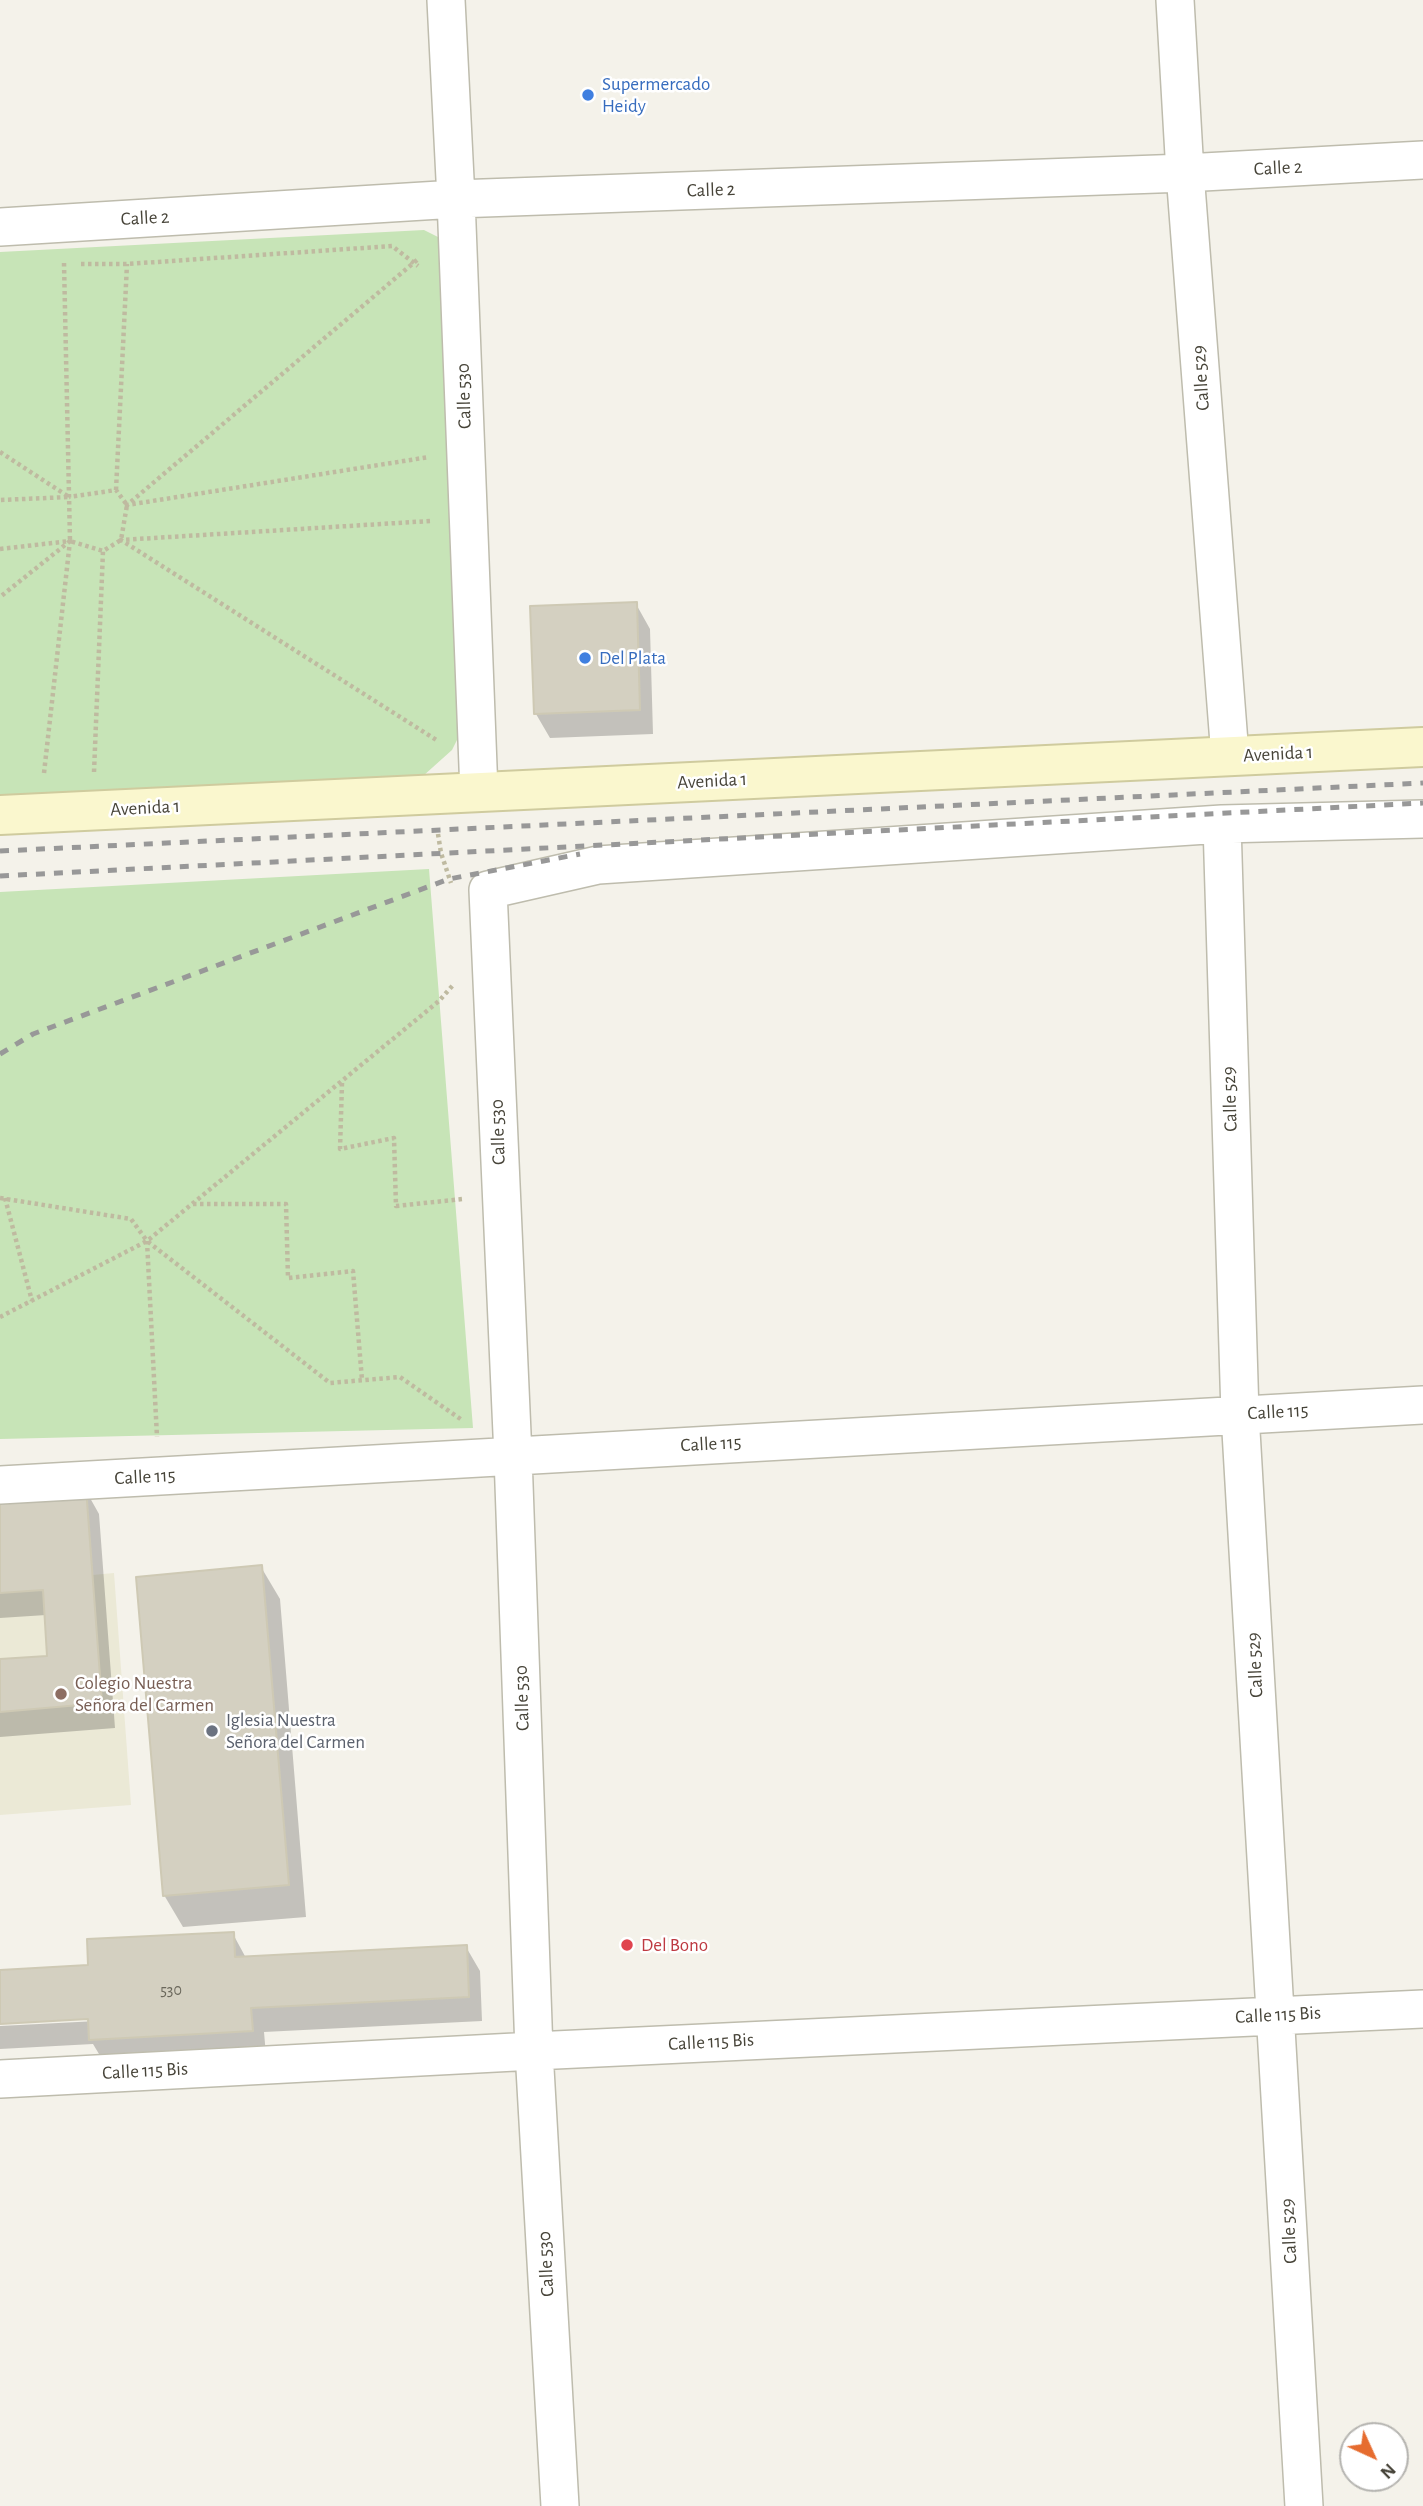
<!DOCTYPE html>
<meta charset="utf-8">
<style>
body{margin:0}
#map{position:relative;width:1423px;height:2506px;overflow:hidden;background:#f4f2ea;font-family:"Alegreya Sans",sans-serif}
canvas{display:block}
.north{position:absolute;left:1339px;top:2422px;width:70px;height:70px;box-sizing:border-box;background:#fff;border:2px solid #b5b4b0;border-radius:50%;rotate:135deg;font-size:19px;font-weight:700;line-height:28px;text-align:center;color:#474439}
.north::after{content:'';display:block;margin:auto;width:24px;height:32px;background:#e66c2f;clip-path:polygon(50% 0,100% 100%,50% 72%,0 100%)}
</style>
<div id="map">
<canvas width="1423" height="2506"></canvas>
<div class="north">N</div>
</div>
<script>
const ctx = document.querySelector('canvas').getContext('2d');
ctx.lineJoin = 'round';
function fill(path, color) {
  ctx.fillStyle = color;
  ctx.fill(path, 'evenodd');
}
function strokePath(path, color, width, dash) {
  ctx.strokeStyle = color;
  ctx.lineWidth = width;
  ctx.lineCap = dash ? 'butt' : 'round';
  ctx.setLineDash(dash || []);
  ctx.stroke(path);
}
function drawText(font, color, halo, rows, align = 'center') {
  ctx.font = font + ' "Alegreya Sans",sans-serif';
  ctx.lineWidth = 5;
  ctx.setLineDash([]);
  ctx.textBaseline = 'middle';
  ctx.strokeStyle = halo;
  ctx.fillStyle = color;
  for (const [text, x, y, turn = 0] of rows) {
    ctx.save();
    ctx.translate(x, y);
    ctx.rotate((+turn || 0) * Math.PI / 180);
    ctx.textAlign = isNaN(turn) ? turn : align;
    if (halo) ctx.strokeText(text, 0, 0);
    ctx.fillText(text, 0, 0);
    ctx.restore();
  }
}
fill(new Path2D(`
 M0,1495L92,1575L114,1573L131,1805L0,1815Z`), '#ebe9d6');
fill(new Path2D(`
 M424,230L442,239L461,732L452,750L423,776L0,796V252Z
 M429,869L473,1428L0,1439V892Z`), '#c7e4b7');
fill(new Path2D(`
 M636,604L650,629L653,734L550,738L536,714Z
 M85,1489L99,1514L115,1728L0,1737V1661L49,1658L46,1615L0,1618V1496Z
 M261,1567L280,1599L306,1917L183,1927L164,1895Z
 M233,1934L246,1958L466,1947L480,1971L482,2021L264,2032L266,2055L105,2064L93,2044L0,2049V2026L97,2021V2017L0,2022V1971L90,1967Z`), '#0003');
const building = new Path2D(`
 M637,602L640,710L534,714L530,606Z
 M86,1488L102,1703L0,1712V1659L47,1656L43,1590L0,1593V1495Z
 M262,1565L289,1885L163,1896L136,1577Z
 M234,1932L235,1957L467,1945L469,1997L251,2008L253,2031L89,2040L88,2019L0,2024V1970L88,1965L87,1939Z`);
fill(building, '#d4d0c1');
strokePath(building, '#cec9b4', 2);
const street = new Path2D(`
 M446,0L456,199L479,792
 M1175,0L1185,173L1230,756
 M0,227L456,199L1185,173L1423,160
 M1222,824L1240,1414L1304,2506
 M0,1485L1423,1405
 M0,2079L534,2051L1423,2009
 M560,2506L534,2051L513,1456L488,890L598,865L1222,824L1423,819`);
const secondary = new Path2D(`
 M0,815L1423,747`);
strokePath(street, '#bebcad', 40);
strokePath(secondary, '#cfcb9e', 42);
strokePath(new Path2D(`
 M417,260L127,505L429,457
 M64,263L70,541L103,551L121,540L127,505L116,490L69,497
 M81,264H127L392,246L418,266
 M0,452L69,497L0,500
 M116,490L127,264
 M430,521L121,540L438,741
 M0,549L70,541L0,597
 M94,772L103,551
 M44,773L70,541
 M438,834L441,853L451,883
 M342,1083L340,1149L394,1138L396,1206L463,1199
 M0,1198L131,1219L147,1241L330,1383L400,1377L462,1420
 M5,1198L32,1301
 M193,1204H286L288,1278L353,1271L362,1380
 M147,1241L157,1437
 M0,1317L147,1241L439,1001L454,984`), '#bfbaa0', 4.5, [3.5, 3.5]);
strokePath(street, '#fff', 37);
strokePath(secondary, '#faf7ce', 38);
strokePath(new Path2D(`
 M0,851L1423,783
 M0,876L1423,803
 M0,1054L33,1034L449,879L580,854`), '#989898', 5, [9, 9]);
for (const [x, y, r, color] of [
 [588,95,7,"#3f7fe0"],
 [585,658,7,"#3f7fe0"],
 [61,1694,7,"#8d6e63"],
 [212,1731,7,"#6b7280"],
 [627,1945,7,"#e0444e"]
]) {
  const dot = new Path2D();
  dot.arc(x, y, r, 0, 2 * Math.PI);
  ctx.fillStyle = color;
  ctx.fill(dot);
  strokePath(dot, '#fff', 2.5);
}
drawText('16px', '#6a675b', null, [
 ["530",171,1990]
]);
drawText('19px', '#366cbe', '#fff', [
 ["Supermercado",602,84],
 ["Heidy",602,106],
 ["Del Plata",599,658]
], 'left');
drawText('19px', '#474439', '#fff', [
 ["Calle 2",1278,168,-3],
 ["Calle 2",711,190,-2],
 ["Calle 2",145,218,-3],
 ["Calle 529",1201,378,-94],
 ["Calle 530",464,396,-92],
 ["Avenida 1",1278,754,-3],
 ["Avenida 1",712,781,-3],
 ["Avenida 1",145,808,-3],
 ["Calle 529",1230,1099,-92],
 ["Calle 530",498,1132,-92],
 ["Calle 115",1278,1412,-3],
 ["Calle 115",711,1444,-3],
 ["Calle 115",145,1477,-3],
 ["Calle 529",1255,1665,-93],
 ["Calle 530",522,1698,-92],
 ["Calle 115 Bis",1278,2015,-3],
 ["Calle 115 Bis",711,2042,-3],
 ["Calle 115 Bis",145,2071,-3],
 ["Calle 529",1289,2231,-93],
 ["Calle 530",546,2264,-93]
]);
drawText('19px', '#785e54', '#fff', [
 ["Colegio Nuestra",75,1683],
 ["Señora del Carmen",75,1705]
], 'left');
drawText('19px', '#5b616d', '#fff', [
 ["Iglesia Nuestra",226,1720],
 ["Señora del Carmen",226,1742]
], 'left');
drawText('19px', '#be3a42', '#fff', [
 ["Del Bono",641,1945]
], 'left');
</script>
